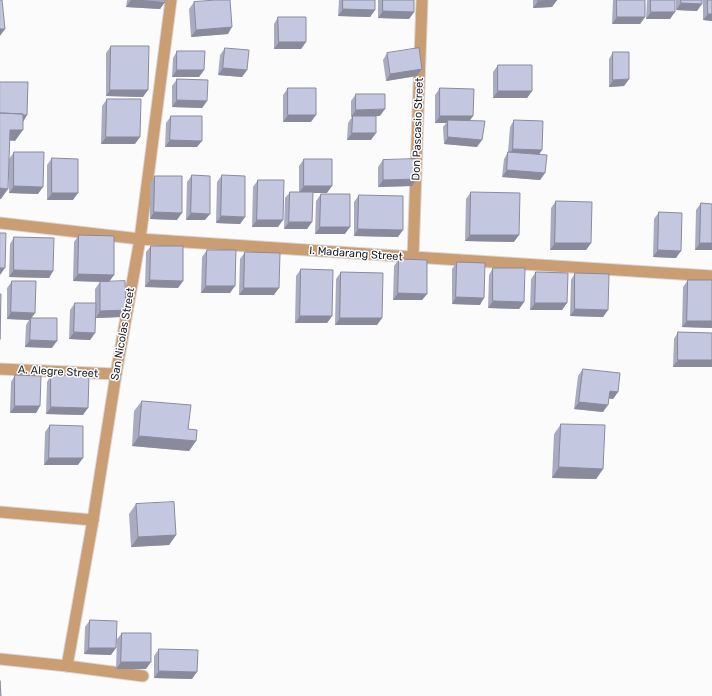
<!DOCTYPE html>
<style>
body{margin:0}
canvas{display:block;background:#fbfbfb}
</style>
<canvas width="712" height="696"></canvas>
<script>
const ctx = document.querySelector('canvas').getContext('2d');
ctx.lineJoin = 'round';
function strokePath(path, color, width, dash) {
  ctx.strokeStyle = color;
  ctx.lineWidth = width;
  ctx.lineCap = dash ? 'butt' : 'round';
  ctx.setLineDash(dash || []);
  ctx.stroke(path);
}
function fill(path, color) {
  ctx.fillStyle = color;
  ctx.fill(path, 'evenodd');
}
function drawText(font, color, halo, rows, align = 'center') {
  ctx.font = font + ' Rubik,sans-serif';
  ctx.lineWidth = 3;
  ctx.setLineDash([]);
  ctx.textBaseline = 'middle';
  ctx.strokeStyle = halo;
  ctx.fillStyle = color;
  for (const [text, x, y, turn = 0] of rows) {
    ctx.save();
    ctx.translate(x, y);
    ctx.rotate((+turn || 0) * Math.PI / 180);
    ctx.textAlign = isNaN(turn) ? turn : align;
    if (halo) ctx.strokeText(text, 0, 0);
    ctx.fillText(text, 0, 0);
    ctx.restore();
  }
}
const minor = new Path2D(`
 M0,223L140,239L413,257L712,276
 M413,257L422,0
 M0,369L116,374
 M0,512L93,520
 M67,666L143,676`);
const tertiary = new Path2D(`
 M0,659L67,666L93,520L116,374L140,239L171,0`);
strokePath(minor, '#d7d7d9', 13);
strokePath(tertiary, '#d7d7d9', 13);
strokePath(minor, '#ca9d73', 11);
strokePath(tertiary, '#ca9d73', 11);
fill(new Path2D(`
 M127,0H165V2L160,9L126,7Z
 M339,0H375V10L370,17L338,16Z
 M378,0H414V12L409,19L378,18Z
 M533,0H557L552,7L533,8Z
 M613,0H645V17L640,24H612Z
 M647,0H675L670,19H646Z
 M676,0H702L697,11L676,10Z
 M703,0H712V21L703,20Z
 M194,2L228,34L191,37L189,9Z
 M278,17L306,42L301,49H274V24Z
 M111,46L143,97L106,96V53Z
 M225,48L247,70L242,77L218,75L220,55Z
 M177,51L204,70L199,77H172L173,58Z
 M613,52L629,79L624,86L609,87V59Z
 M387,53L422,69L417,76L386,81L383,60Z
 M498,65L532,91L527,98H493V72Z
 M177,79L207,101L202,108L172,107V86Z
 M288,88L311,122H283V95Z
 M440,88L473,116L470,120L477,147L444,144L443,127L446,123H435V95Z
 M356,94L380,116H375L371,140H347L348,123L352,117H351V101Z
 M107,99L135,144H101L102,106Z
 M171,116L197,147H165L166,123Z
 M514,120L542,150L539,155L545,173L540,180L502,177L504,159L508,152L510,127Z
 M14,152L38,194L9,193V159Z
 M52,158L73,200H47V165Z
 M304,159L327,193H313L312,222L307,229H284L285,198L290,192H299V166Z
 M383,160L417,179L412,186L378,187V167Z
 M192,175L205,220H186L187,182Z
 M222,175L245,217L240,224L216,223L217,182Z
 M155,176L177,220L150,219V183Z
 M258,180L278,227H252L253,187Z
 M471,192L514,242L465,241L466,199Z
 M321,194L345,234H315L316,201Z
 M359,195L398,237L354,236V202Z
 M556,201L591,243L586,250H550L551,208Z
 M701,203L712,204V250H695L696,210Z
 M659,212L676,258L653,257L654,219Z
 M79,235L114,275L109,281L121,317L96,318L95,312V333L90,340L69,339L70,310L75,303H95V289L100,282L73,281L74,242Z
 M14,237L53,271L49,278L9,277L10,244Z
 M151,246L183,281L178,288L145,287L146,252Z
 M207,250L230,293H201L202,257Z
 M245,252L274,295H239L240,259Z
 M399,259L427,294L422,300H393L394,266Z
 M457,262L480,305L452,304V269Z
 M493,268L524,302L519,309L488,308L489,275Z
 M301,269L332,316L327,323H295L296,276Z
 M341,272L382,318L377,325H335L336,279Z
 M536,272L567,303L562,310H530L531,279Z
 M575,273L608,310L603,317L570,316L571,280Z
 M688,280H712V328L682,327L683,287Z
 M12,281L32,318L52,348L25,347L26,325L29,320L7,319V288Z
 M678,332L712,333V367H673L674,339Z
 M583,369L618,392L613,399L609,398L603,412L574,409L578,376Z
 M15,375L40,406L36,413H10L11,382Z
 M51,375L83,415L46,414L47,382Z
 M142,401L196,441L189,451L132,446L134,411Z
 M561,424L603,469L596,479L552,478L554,434Z
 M50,425L78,465H44L45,432Z
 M136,504L176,535L169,545L131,547L129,514Z
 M90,620L111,655L84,654L85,627Z
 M122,633L146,669H116L117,639Z
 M159,649L192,679L154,678V656Z`), '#a9abc1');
fill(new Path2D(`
 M131,0H136L165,2L160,9L126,7Z
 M557,0L552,7L533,8L538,1Z
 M681,3L702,4L697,11L676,10Z
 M343,9L375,10L370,17L338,16Z
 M383,11L414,12L409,19L378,18Z
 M651,12H675L670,19H646Z
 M708,14H712V21L703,20Z
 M617,17H645L640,24H612Z
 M232,27L228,34L191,37L196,30Z
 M0,29H5L0,36Z
 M279,42H306L301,49H274Z
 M223,68L247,70L242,77L218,75Z
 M422,69L417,76L386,81L390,74Z
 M177,70H204L199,77H172Z
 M629,79L624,86L609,87L613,80Z
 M110,90H148L143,97L106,96Z
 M498,91H532L527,98H493Z
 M177,100L207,101L202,108L172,107Z
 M385,109L380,116L351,117L356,110Z
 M0,115H27L23,122Z
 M288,115H316L311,122H283Z
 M440,116H473L468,123L448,120L446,123H435Z
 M10,130H23L15,141L3,140Z
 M352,133H376L371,140H347Z
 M106,137H140L135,144H101Z
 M448,137L482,140L477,147L444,144Z
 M170,140L202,141L197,147H165Z
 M513,149L542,150L537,157L508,155Z
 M507,170L545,173L540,180L502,177Z
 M417,179L412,186L378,187L383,180Z
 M14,186L43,187L38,194L9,193Z
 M304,186H332L327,193H299Z
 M0,188L8,189L1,199H0Z
 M52,193H78L73,200H47Z
 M154,212L182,213L177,220L150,219Z
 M191,213L210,214L205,220H186Z
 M221,216L245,217L240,224L216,223Z
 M257,220H283L278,227H252Z
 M289,222H312L307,229H284Z
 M320,227H350L345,234H315Z
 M358,229L403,230L398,237L354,236Z
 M470,235H519L514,242L465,241Z
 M555,243H591L586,250H550Z
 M700,243H712V250H695Z
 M658,250L681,251L676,258L653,257Z
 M0,268H5L0,275Z
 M14,270L53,271L49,278L9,277Z
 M78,274L114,275L109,282L73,281Z
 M150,280L183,281L178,288L145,287Z
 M206,286H235L230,293H201Z
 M244,288H279L274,295H239Z
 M398,293L427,294L422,300H393Z
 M456,297L484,298L480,305L452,304Z
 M493,301L524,302L519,309L488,308Z
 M535,303H567L562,310H530Z
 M575,309L608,310L603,317L570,316Z
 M126,310L121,317L96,318L100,311Z
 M11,312L35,313L31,319V318L29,320L7,319Z
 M300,316H332L327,323H295Z
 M340,318H382L377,325H335Z
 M687,321H712V328L682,327Z
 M74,332L95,333L90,340L69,339Z
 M30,340L57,341L52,348L25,347Z
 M678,360H712V367H673Z
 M610,391L618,392L613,399L605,398Z
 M579,402L608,405L603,412L574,409Z
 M15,406H40L36,413H10Z
 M51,407L88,408L83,415L46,414Z
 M139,436L196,441L189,451L132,446Z
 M49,458H83L78,465H44Z
 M559,467L603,469L596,479L552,478Z
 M176,535L169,545L131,547L138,537Z
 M89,648H116L111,655L84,654Z
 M121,662H151L146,669H116Z
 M159,671L197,672L192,679L154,678Z`), '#898b9d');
const building = new Path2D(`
 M0,0H2L5,29H0Z
 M136,0H165V2Z
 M216,0H230L232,27L196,30L194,2Z
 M343,0H375V10L343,9Z
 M383,0H414V12L383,11Z
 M538,0H557L538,1Z
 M617,0H645V17H617Z
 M651,0H675V12H651Z
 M681,0H702V4L681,3Z
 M708,0H712V14H708Z
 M278,17H306V42H279Z
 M111,46H149L148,90H110Z
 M225,48L249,50L247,70L223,68Z
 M419,48L422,69L390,74L387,53Z
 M177,51H205L204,70H177Z
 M613,52H629V79L613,80Z
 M498,65H532V91H498Z
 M177,79L208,80L207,101L177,100Z
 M0,82H28L27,115H23V114L0,113Z
 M288,88H316V115H288Z
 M440,88L474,89L473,116H440Z
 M356,94H385V109L356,110Z
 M107,99H141L140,137H106Z
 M0,113L23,114V130H10L8,189L0,188Z
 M171,116H202V141L170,140Z
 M353,116H376V133H352Z
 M448,120L485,121L482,140L448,137Z
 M514,120L543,121L542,150L513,149Z
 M14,152H44L43,187L14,186Z
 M508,152L547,155L545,173L507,170Z
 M52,158L78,159V193H52Z
 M304,159H332V186H304Z
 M416,159L417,179L383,180V160Z
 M192,175L210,176V214L191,213Z
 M222,175L245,176V217L221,216Z
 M155,176H182V213L154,212Z
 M258,180H284L283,220H257Z
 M290,192H313L312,222H289Z
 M471,192L520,193L519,235H470Z
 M321,194H350V227H320Z
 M359,195L403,196V230L358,229Z
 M556,201L592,202L591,243H555Z
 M701,203L712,204V243H700Z
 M659,212L682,213L681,251L658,250Z
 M0,233H6L5,268H0Z
 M79,235L114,236V275L78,274Z
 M14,237L54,238L53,271L14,270Z
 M151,246H183V281L150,280Z
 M207,250H236L235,286H206Z
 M245,252L280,253L279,288H244Z
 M399,259L427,260V294L398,293Z
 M457,262L485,263L484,298L456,297Z
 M493,268H525L524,302L493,301Z
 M301,269L333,270L332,316H300Z
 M341,272L383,273L382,318H340Z
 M536,272L568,273L567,303H535Z
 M575,273L609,274L608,310L575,309Z
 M688,280H712V321H687Z
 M12,281H36L35,313L11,312Z
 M125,281L126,310L100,311V282Z
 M0,294H1L0,339Z
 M75,303H96L95,333L74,332Z
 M31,318H57V341L30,340Z
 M678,332L712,333V360H678Z
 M583,369L620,373L618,392L610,391L608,405L579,402Z
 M15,375L41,376L40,406H15Z
 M51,375H89L88,408L51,407Z
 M142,401L191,405L188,429L197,430L196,441L139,436Z
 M561,424L605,425L603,469L559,467Z
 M50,425L83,426V458H49Z
 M174,502L176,535L138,537L136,504Z
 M90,620L117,621L116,648H89Z
 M122,633H151V662H121Z
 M159,649L198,650L197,672L159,671Z
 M0,681L1,696H0Z`);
fill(building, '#c4c7e0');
strokePath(building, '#898b9d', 1);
drawText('11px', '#1b1c25', '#fff', [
 ["Don Pascasio Street",418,129,-88],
 ["I. Madarang Street",356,254,4],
 ["San Nicolas Street",123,334,-80],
 ["A. Alegre Street",58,372,3]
]);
</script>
